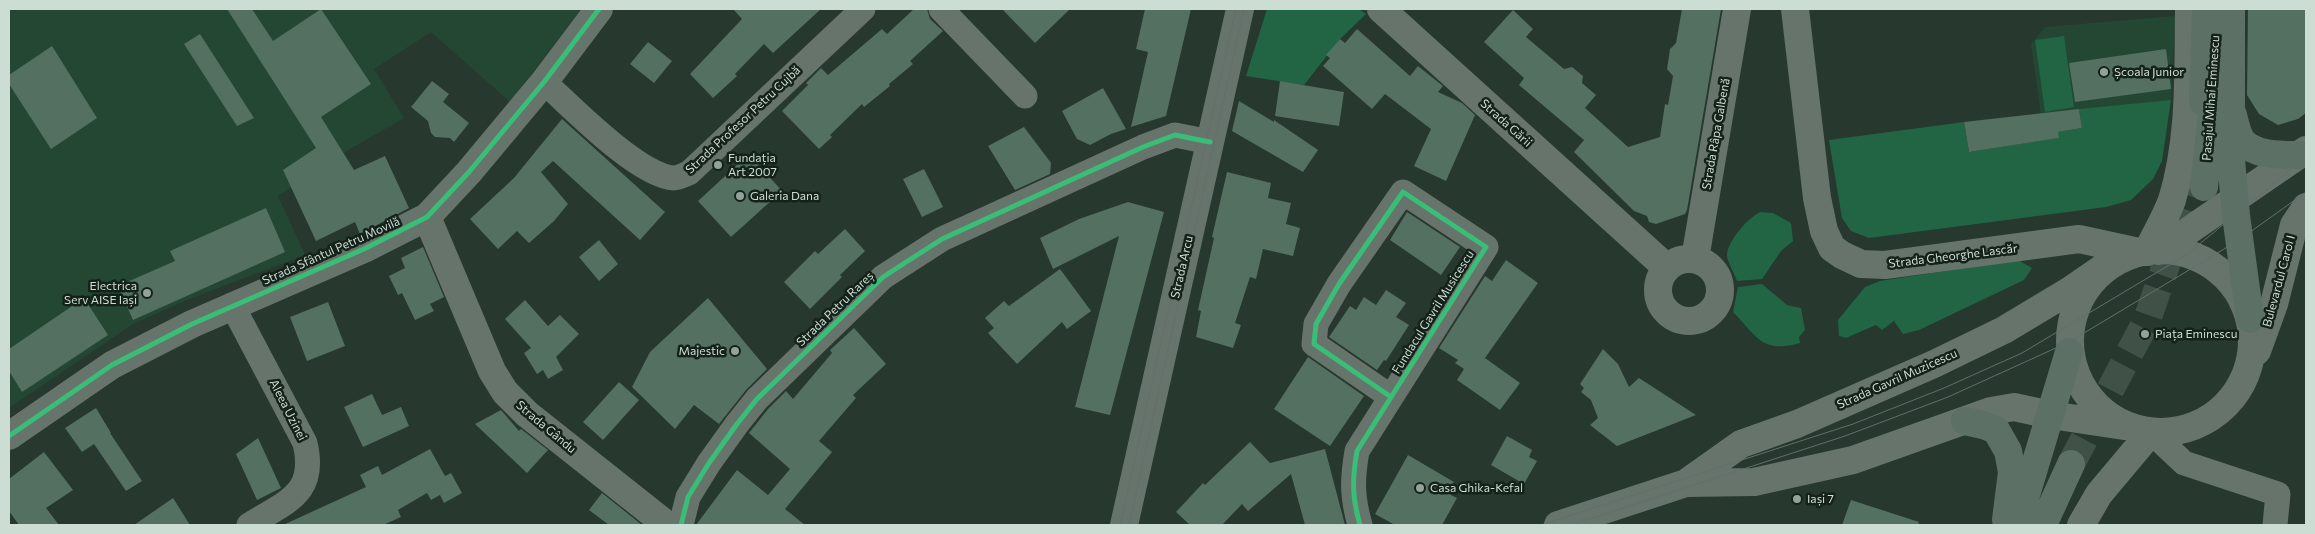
<!DOCTYPE html>
<meta charset="utf-8">
<style>
body{margin:0}
#map{position:relative;width:2315px;height:534px;overflow:hidden;background:#27382f;font-family:Commissioner,sans-serif}
canvas{display:block}
.frame{position:absolute;inset:0;border:10px solid #ccddd3;pointer-events:none}
</style>
<div id="map">
<canvas width="2315" height="534"></canvas>
<div class="frame"></div>
</div>
<script>
const ctx = document.querySelector('canvas').getContext('2d');
ctx.lineJoin = 'round';
function fill(path, color) {
  ctx.fillStyle = color;
  ctx.fill(path, 'evenodd');
}
function strokePath(path, color, width, dash) {
  ctx.strokeStyle = color;
  ctx.lineWidth = width;
  ctx.lineCap = dash ? 'butt' : 'round';
  ctx.setLineDash(dash || []);
  ctx.stroke(path);
}
function drawText(font, color, halo, rows, align = 'center') {
  ctx.font = font + ' Commissioner,sans-serif';
  ctx.lineWidth = 5;
  ctx.setLineDash([]);
  ctx.textBaseline = 'middle';
  ctx.strokeStyle = halo;
  ctx.fillStyle = color;
  for (const [text, x, y, turn = 0] of rows) {
    ctx.save();
    ctx.translate(x, y);
    ctx.rotate((+turn || 0) * Math.PI / 180);
    ctx.textAlign = isNaN(turn) ? turn : align;
    if (halo) ctx.strokeText(text, 0, 0);
    ctx.fillText(text, 0, 0);
    ctx.restore();
  }
}
fill(new Path2D(`
 M9,9H581L510,102L431,32L374,69L404,118L350,149L278,196L305,255L187,300L133,324L9,408Z
 M2175,16L2171,100L2041,115L2031,44L2045,27Z`), '#244734');
fill(new Path2D(`
 M1267,9H1359L1366,14L1340,39L1304,85L1246,76Z
 M2064,36L2074,107L2045,112L2035,40Z
 M2171,100L2162,161L2153,179L2131,200L2106,207L1869,238L1851,231L1842,218L1829,140L1964,122L1969,152L2058,138V132L2082,128L2079,109Z
 M1760,212L1773,213L1791,223L1793,241L1781,251L1762,279L1737,281C1735,274 1727,262 1727,255C1728,240 1748,218 1760,212Z
 M2018,260L2032,268L2024,280L1919,330L1903,334L1894,321L1882,330L1876,325L1846,338L1839,336L1838,320L1865,287L1880,281Z
 M1762,284L1787,305L1801,308L1805,330L1799,337L1800,343C1761,354 1757,336 1733,312L1738,287Z`), '#216545');
fill(new Path2D(`
 M227,9H252L273,41L321,9L371,84L321,117L354,170L385,156L409,208L360,234L355,222L316,241L283,170L316,148Z
 M733,9H821L773,53L764,44L735,74L737,76L713,98L690,74L742,19Z
 M914,9H927L930,19L943,31L910,61L913,64L889,84L890,86L864,107L862,104L830,135L832,137L819,149L782,111L808,85L806,83L821,68L828,75L882,29L887,34Z
 M1002,9H1070L1035,43Z
 M1145,9H1191L1166,116L1131,127L1148,52L1136,49Z
 M1682,9H1721L1687,210L1685,214L1656,224L1649,222L1647,216L1634,211L1574,152L1584,140L1519,85L1524,78L1484,42L1513,10L1533,29L1526,37L1564,69L1572,67L1583,76L1582,83L1596,95L1585,108L1628,147L1660,137L1665,104L1668,105L1673,76L1667,69L1670,49L1676,43Z
 M2248,9H2306V113L2298,119L2278,125L2259,114L2247,95Z
 M1357,29L1410,76L1418,66L1443,86L1438,92L1462,103L1475,115L1446,181L1414,166L1431,129L1385,94L1372,109L1323,66L1330,58L1326,55L1340,39L1345,43Z
 M200,34L254,118L237,126L184,44Z
 M648,42L672,61L654,83L630,64Z
 M52,46L97,118L51,149L9,84V75Z
 M2166,49L2171,89L2075,102L2069,63Z
 M432,81L449,94L443,102L469,123L454,142L450,138L435,137L431,133L428,121L411,107Z
 M1280,81L1344,92L1339,126L1275,116Z
 M1103,88L1126,129L1111,134L1090,145L1077,139L1062,111Z
 M1239,101L1274,122V120L1318,150L1303,172L1232,131Z
 M2079,109L2082,128L2058,132L2059,138L1969,152L1964,122Z
 M562,119L665,212L640,240L553,161L541,172L568,204L554,221L529,243L517,231L498,249L470,219L514,178Z
 M1024,127L1051,163L1050,174L1015,190L988,146Z
 M749,154L782,191L731,237L698,201Z
 M924,169L943,207L922,217L903,179Z
 M1227,172L1271,183L1268,198L1291,203L1286,224L1300,228L1293,256L1263,249L1256,279L1250,277L1235,323L1241,325L1233,348L1196,337L1201,311L1198,310L1214,238L1212,237Z
 M1128,202L1164,212L1110,415L1075,407L1119,236L1053,269L1040,238L1079,219Z
 M266,208L285,252L133,320L118,286L175,261L170,251Z
 M1407,212L1460,247L1441,275L1390,240Z
 M845,229L865,251L840,275L842,277L810,309L784,282L815,251L818,254Z
 M599,240L618,264L599,281L579,257Z
 M423,247L444,297L430,304L434,311L415,320L402,293L398,295L389,276L405,268L401,258Z
 M1506,260L1538,283L1485,358L1520,383L1500,410L1457,380L1464,369L1455,363L1458,360L1439,348L1485,276L1492,281Z
 M1060,269L1091,311L1067,329L1062,322L1017,364L988,333L994,328L985,318L1004,301L1009,306Z
 M1386,290L1406,303L1396,317L1409,325L1386,361L1384,360L1377,370L1329,337L1350,306L1356,310L1364,297L1376,305Z
 M84,298L108,335L22,392L9,371V349Z
 M708,298L767,369L746,390L719,424L694,405L675,429L632,387L650,352Z
 M525,300L548,326L560,315L579,334L556,357L563,370L548,379L543,370L537,374L524,353L531,348L505,319Z
 M328,302L345,346L307,361L290,317Z
 M854,328L886,364L853,395L856,398L819,441L832,452L785,509L805,525H696L737,470L768,495L790,469L749,433L768,409L786,391L793,399L832,353L830,350Z
 M1603,349L1618,364L1629,387L1639,378L1696,415L1617,446L1590,425L1598,418L1591,400L1581,392L1584,388L1580,384Z
 M1308,357L1364,396L1330,446L1274,409Z
 M619,382L639,400L603,440L583,422Z
 M372,394L382,415L401,407L409,426L363,447L344,407Z
 M96,408L111,433H110L142,481L126,491L94,444L82,452L65,428Z
 M501,410L519,431L521,429L548,450L527,473L475,424Z
 M1507,436L1532,450L1529,457L1537,461L1524,484L1491,465Z
 M258,438L281,488L257,500L236,454Z
 M1250,442L1270,463L1325,449L1345,525H1305L1291,474L1248,511L1242,504L1222,525H1190L1176,512L1203,483L1205,485Z
 M430,449L445,476L451,473L462,493L444,503L440,495L431,500L427,493L398,510L401,517L383,525H283L366,487L360,475L378,466L382,475Z
 M44,452L73,490L46,508L59,525H19L9,511V479Z
 M1408,455L1454,482L1447,493L1457,498L1442,525H1395L1375,514Z
 M602,493L642,525H609L589,510Z
 M173,498L190,525H134Z
 M1851,500L1919,522L1918,525H1842Z`), '#537061');
strokePath(new Path2D(`
 M2071,464L2147,320L2194,184`), '#405148', 28, [28, 14]);
strokePath(new Path2D(`
 M941,9L1025,96
 M544,82C571,106 638,176 674,178C678,178 684,175 689,173L863,9
 M232,305L305,443C317,494 287,501 249,525
 M2151,432L2184,463L2278,494L2275,525
 M681,525L688,497L709,463L737,424L757,399L883,277L942,239L1143,147L1175,135L1210,142
 M1360,525C1352,497 1352,480 1357,451L1486,247L1403,192L1339,284L1316,324L1314,344L1391,397`), '#67746c', 25);
strokePath(new Path2D(`
 M1381,9L1667,268
 M1795,9L1817,198L1824,231L1832,248L1842,255L1861,264L1885,265L2079,239L2139,252
 M427,217L492,371L505,392L527,414L667,525
 M2070 341a91 91 0 1 1 182 0a91 91 0 1 1-182 0Z
 M2159,251L2306,150
 M2147,252C2155,235 2166,217 2172,200C2191,138 2188,72 2189,9
 M1658 290a31 31 0 1 1 62 0a31 31 0 1 1-62 0Z
 M1695,259L1737,9
 M2257,351L2274,304L2294,225L2306,207
 M9,436L112,365L192,324L364,249L427,217L469,172L544,82L599,9
 M1686,483L1754,482L1853,460L1991,411L2014,407L2051,415L2124,426
 M1124,525L1240,9
 M1558,525L1686,483L1741,444L1797,424L1934,364L2004,330L2069,291L2104,267
 M2081,525L2099,494L2151,432`), '#67746c', 28);
strokePath(new Path2D(`
 M2231,9V160L2236,215L2250,319
 M2203,102L2206,9
 M2233,115C2235,123 2237,134 2242,141C2255,156 2282,155 2299,155
 M2204,187L2212,115L2214,82
 M1965,421L1983,425L1996,430L2008,451L2012,472L2006,520
 M2017,525L2069,352
 M2043,525L2071,464`), '#5d7066', 28);
strokePath(new Path2D(`
 M1120,525L1236,9
 M1129,525L1244,9
 M1541,525L1853,424L1944,388L2022,353L2186,255L2306,157
 M1571,525L1845,436L1948,397L2069,342L2239,240L2306,192`), '#636f6a', 1);
strokePath(new Path2D(`
 M9,436L112,365L192,324L364,249L427,217L469,172L544,82L599,9
 M681,525L688,497L709,463L737,424L757,399L883,277L942,239L1143,147L1175,135L1210,142
 M1360,525C1352,497 1352,480 1357,451L1486,247L1403,192L1339,284L1316,324L1314,344L1391,397`), '#3abd76', 5);
for (const [x, y, r, color] of [
 [2104,72,5,"#92a39a"],
 [718,165,5,"#92a39a"],
 [740,196,5,"#92a39a"],
 [147,293,5,"#92a39a"],
 [2145,334,5,"#92a39a"],
 [735,351,5,"#92a39a"],
 [1420,488,5,"#92a39a"],
 [1797,499,5,"#92a39a"]
]) {
  const dot = new Path2D();
  dot.arc(x, y, r, 0, 2 * Math.PI);
  ctx.fillStyle = color;
  ctx.fill(dot);
  strokePath(dot, '#15221a', 2);
}
drawText('12px', '#ccddd3', '#15221a', [
 ["Școala Junior",2114,72],
 ["Fundația",728,158],
 ["Art 2007",728,172],
 ["Galeria Dana",750,196],
 ["Electrica",137,286,"right"],
 ["Serv AISE Iași",137,300,"right"],
 ["Piața Eminescu",2155,334],
 ["Majestic",725,351,"right"],
 ["Casa Ghika-Kefal",1430,488],
 ["Iași 7",1807,499]
], 'left');
drawText('12px', '#ccddd3', '#15221a', [
 ["Pasajul Mihai Eminescu",2211,98,-86],
 ["Strada Profesor Petru Cujbă",743,120,-43],
 ["Strada Gării",1506,123,42],
 ["Strada Râpa Galbenă",1716,134,-80],
 ["Strada Sfântul Petru Movilă",331,251,-24],
 ["Strada Gheorghe Lascăr",1953,256,-7],
 ["Strada Arcu",1182,267,-77],
 ["Bulevardul Carol I",2279,281,-75],
 ["Strada Petru Rareș",835,309,-44],
 ["Fundacul Gavril Musicescu",1433,312,-58],
 ["Strada Gavril Muzicescu",1897,379,-24],
 ["Aleea Uzinei",288,410,63],
 ["Strada Gându",546,427,40]
]);
</script>
